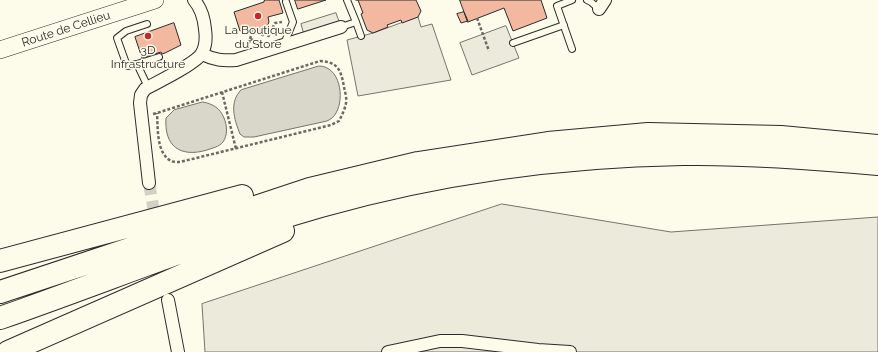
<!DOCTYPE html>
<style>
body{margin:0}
canvas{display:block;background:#fdfbea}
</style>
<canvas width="878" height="352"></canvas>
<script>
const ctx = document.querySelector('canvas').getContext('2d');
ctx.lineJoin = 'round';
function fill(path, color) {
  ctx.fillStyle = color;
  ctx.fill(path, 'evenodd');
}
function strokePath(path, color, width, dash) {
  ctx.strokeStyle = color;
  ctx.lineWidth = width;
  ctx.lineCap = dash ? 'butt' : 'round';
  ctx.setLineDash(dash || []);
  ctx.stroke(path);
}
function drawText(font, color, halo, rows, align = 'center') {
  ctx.font = font + ' Raleway,sans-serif';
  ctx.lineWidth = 3;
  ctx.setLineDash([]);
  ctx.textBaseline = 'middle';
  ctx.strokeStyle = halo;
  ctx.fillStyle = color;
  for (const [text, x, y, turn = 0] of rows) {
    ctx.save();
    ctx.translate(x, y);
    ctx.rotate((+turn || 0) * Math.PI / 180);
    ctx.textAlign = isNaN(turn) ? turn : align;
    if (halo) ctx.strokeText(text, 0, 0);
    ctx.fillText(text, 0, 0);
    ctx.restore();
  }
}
const green = new Path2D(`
 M502,204L671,232L878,217V352H205L202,304Z`);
fill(green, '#ecebdb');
strokePath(green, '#74746e', 1);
const parking = new Path2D(`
 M336,13L340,24L304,35L301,24Z
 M418,17L421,27L432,24L451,80L358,96L347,40L373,33Z
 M506,26L519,58L472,75L460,43Z`);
fill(parking, '#eceadb');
strokePath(parking, '#74746e', 1);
const water = new Path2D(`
 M319,66C340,66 345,98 336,113C334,117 331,119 327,121L254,137H244L240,134C234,119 229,102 241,90Z
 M203,102C213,104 220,108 224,118C227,125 228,135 223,142C219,147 212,148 207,150C180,158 164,146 166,118L174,110Z`);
fill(water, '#d8d7c9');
strokePath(water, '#74746e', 1);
const building = new Path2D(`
 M266,0H279L283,13L268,17L269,22L263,36L247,27L246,29L240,31L234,12L264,2V1Z
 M295,0H326L298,9Z
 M356,0H416L421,11L418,17L402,23L401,20L387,25L388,27L373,33L367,30L361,14L363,13L358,0Z
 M460,0H541L547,18L513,31L504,8L468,22Z
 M464,12L468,21L461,23L457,14Z
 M174,23L181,45L165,53L162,54L161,52L142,58L135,37Z`);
fill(building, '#f2b8a0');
strokePath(building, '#2b2b2b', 1);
strokePath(new Path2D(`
 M149,183L156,223`), '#d3d1c4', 12, [12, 6]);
const lane = new Path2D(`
 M572,0L557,6L572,49
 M587,0L591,2L599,9
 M356,22L361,36
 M147,24L126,31L117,38L127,66L137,64L148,87
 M341,27L356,22L347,0
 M513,43L564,25
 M284,44L293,22L286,2
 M137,64L159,57`);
const street = new Path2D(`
 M599,9L605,0
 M202,54C214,60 223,61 236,60L341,27
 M149,183L140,103L141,95L145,89C156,83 197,63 202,53C206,46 206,36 205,29C204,18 201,8 194,0
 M168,300L178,352
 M388,352L440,341H462L538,350L570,352`);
const secondary = new Path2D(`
 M0,50L155,0`);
const highway = new Path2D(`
 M0,261L242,196
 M0,292L310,189L418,163L548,143L648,134L781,137L878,146
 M0,318C107,281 212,237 321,206C437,173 563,156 683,154C748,153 813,158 878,164
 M8,352L283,231`);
strokePath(lane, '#2b2b2b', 8);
strokePath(street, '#2b2b2b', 14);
strokePath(secondary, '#2b2b2b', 18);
strokePath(highway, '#2b2b2b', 24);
strokePath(new Path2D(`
 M477,18L489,51
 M268,37L275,23L282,22
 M250,39L253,30
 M249,43L250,39L256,41
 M222,92L236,149
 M153,114L157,113L320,61C338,62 341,70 344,87C345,92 347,98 346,103C345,109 342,115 339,121L331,125L180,162C177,162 173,162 171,161C156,153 158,127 157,113`), '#6a6964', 2.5, [3, 2]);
strokePath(lane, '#fdfbea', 6);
strokePath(street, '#fdfbea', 12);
strokePath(secondary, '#fdfbea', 17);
strokePath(highway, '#fdfbea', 22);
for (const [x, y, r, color] of [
 [258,16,4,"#c62828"],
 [148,36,4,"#c62828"]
]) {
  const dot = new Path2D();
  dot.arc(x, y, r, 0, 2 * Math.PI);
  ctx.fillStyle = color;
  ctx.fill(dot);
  strokePath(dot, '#fdfbea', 1.5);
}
drawText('12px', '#2b2b2b', '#fdfbea', [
 ["Route de Cellieu",66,29,-18]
]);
drawText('12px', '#2b2b2b', '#fdfbea', [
 ["La Boutique",258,30],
 ["du Store",258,44],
 ["3D",148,50],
 ["Infrastructure",148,64]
]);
</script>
